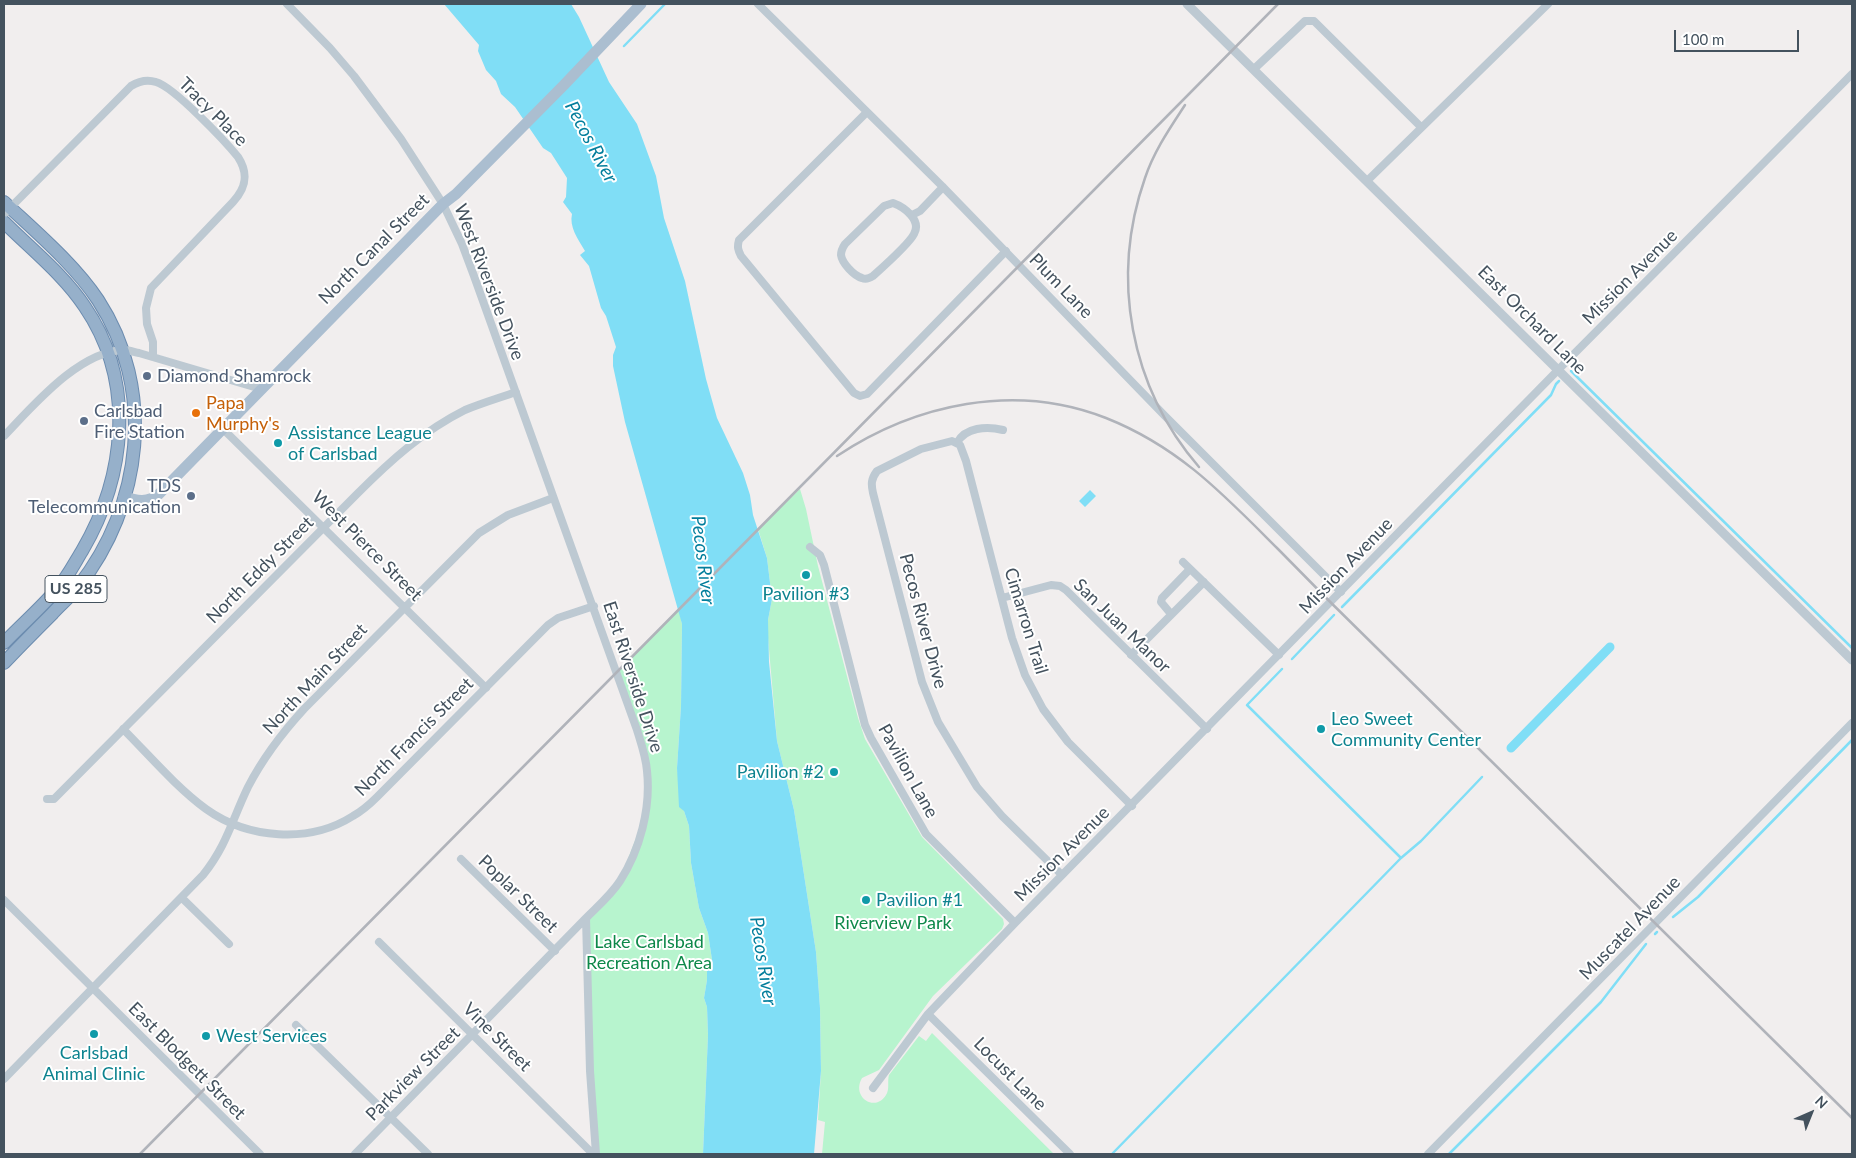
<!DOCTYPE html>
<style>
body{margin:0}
#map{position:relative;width:1856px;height:1158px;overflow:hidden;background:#f1eeee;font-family:Lato,sans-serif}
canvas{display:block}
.frame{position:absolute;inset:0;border:5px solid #44525e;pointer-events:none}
.north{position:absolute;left:1786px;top:1088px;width:50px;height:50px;-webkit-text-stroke:4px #fff;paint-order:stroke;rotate:44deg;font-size:14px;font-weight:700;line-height:20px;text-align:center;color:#44525e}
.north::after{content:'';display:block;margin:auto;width:18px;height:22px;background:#44525e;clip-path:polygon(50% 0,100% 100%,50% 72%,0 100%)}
.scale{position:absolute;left:1674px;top:30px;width:125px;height:22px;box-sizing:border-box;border:2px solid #44525e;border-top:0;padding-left:6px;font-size:15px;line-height:18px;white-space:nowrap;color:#44525e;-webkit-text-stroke:4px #fff;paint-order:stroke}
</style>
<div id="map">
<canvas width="1856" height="1158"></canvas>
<div class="frame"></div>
<div class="north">N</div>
<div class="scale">100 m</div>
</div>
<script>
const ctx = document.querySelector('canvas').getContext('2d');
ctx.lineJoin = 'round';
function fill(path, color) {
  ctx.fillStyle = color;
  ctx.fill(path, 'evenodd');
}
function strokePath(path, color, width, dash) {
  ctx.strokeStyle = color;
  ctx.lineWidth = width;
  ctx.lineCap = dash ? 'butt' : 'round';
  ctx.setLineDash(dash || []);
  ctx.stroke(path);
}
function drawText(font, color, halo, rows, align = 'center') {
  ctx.font = font + ' Lato,sans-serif';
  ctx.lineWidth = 4;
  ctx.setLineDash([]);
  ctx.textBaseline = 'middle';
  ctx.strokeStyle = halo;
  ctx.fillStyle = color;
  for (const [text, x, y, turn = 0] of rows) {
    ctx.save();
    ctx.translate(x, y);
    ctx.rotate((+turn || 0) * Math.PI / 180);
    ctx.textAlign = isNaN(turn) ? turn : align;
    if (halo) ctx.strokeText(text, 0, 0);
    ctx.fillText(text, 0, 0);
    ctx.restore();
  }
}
fill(new Path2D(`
 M800,489L806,509L818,566L858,718L865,739L922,837L1003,919L1004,924L1002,929L933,996L879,1070L862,1078C851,1097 875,1113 886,1095C890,1089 887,1082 889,1075L919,1036L926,1041L932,1033L1054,1154H822L825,1122L818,1120L821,1071L820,1008L816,952L794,810L777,741L768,638V620L772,599L767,558L758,529Z
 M679,608L682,624L681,706L677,768L684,811L689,826L691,863L699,908L708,933L712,960L707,970V980L704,998L707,1007L708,1035L703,1154H596L586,918L619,882L643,820L647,771L617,672Z`), '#b7f4ce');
fill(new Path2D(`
 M444,4H571L579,17L609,82L637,124L656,176L664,218L685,281L706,379L717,418L743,473L750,495L753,515L767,558L772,599L768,620L769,662L777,741L794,810L816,952L820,1008L821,1071L814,1154H703L708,1035L707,1007L704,998L707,980V970L712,960L708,933L699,908L691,863L689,826L684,811L679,807L677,768L681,706L682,624L625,422L613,366V355L616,347L606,316L601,308L589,266L580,255L585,251C578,239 569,227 572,214L563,202L566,197L567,178L551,153L543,148L515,107L501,94L496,81L486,70L478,51L479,45Z
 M1090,490L1096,496L1085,507L1079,501Z`), '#80def6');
strokePath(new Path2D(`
 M624,46L665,4
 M1571,371L1852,648
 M1342,607L1551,395L1556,384L1559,381
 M1292,659L1334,615
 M1282,669L1247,705L1401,858L1421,841L1482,777
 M1673,917L1698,897L1852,740
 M1655,934L1657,932
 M1112,1154L1401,858
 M1449,1154L1601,1002L1646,944`), '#80def6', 2.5);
strokePath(new Path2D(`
 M1511,748L1610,647`), '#80def6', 9);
const trunk = new Path2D(`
 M4,202C36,232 74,264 98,300C156,389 143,505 78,587C70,597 60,605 52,614C36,630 20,646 4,663
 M4,222C31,249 64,275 85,307C136,382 126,476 82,551C74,564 67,578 57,589C41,608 21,625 4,643`);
strokePath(trunk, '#6c8caf', 14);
strokePath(new Path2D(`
 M287,4L330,48L354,76L401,139L443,204L462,244L474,276L637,730C641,743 646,757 647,771C651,808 640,850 620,881C611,895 598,906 586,918L590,1071L596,1154
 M758,4L943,187L1165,416L1341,592
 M1254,69L1305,21H1314L1421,127
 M867,112L739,240C737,247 738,250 741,256L854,393L860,396L867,394L1006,251
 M1368,180L1548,4
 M893,203C904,207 922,220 914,234C909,244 883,267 873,276C870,278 866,280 862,278C854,276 842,263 841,255C841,250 843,247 845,244L884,206Z
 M4,214L131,86C139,81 147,79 156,82C174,87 225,141 238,157C249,174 246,188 233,202L151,288L146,308L147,324L153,342V357
 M912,215L920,211L943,187
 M223,429L486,688
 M4,436C33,406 79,351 124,350C129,350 134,352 139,353L261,389
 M957,443C965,427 987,426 1003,430
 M810,547L820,555L824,565L865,725L871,738L926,834L1015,923
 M1183,562L1279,655
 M1002,598L1051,585L1060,586L1066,590L1207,729
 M1171,614L1161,602L1162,598L1190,569
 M1131,655L1204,582
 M123,729C149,755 176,787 206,809C248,839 309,844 353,816C362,811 370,804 377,797L548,625L558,618L594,606
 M47,799H54L357,494C390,461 423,431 465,410C482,403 499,398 516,392
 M461,859L555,951
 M1062,875L1002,816L977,787L938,722L922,682L873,493C871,484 871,479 877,471L921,449L952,441L960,445L966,461L1012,638L1025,675L1043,709L1068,742L1132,806
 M182,898L229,944
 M4,900L260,1154
 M379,942L593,1154
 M928,1014L1070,1154
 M296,1025L428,1154
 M4,1079L203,875C227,845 232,820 248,787C263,758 282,733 304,709L479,533L508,515L553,498
 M873,1088L928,1014L1015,923L1559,369L1852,74
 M355,1154L586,918
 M1428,1154L1852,723`), '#bdc9d2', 8);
strokePath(new Path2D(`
 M1187,4L1852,660`), '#bdc9d2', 9);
strokePath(new Path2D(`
 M124,497C137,501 148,503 159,494L443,204L456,194L563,86L641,4`), '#abbed0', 11);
strokePath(trunk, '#96b0ca', 12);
strokePath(new Path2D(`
 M1185,105C1170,128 1154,151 1145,178C1110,278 1130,387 1199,467
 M837,456C915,404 1015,382 1106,418C1179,447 1223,494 1277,548C1312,584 1348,620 1384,655C1540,809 1696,964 1852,1118
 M140,1154L1278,4`), '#b0b3ba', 2.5);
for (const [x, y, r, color] of [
 [147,376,5,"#5c6f8a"],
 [196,413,5,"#e8710a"],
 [84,421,5,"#5c6f8a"],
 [278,443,5,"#0f9aa8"],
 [191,496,5,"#5c6f8a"],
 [806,575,5,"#0f9aa8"],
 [1321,729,5,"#0f9aa8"],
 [834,772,5,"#0f9aa8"],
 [866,900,5,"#0f9aa8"],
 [94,1034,5,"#0f9aa8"],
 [206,1036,5,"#0f9aa8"]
]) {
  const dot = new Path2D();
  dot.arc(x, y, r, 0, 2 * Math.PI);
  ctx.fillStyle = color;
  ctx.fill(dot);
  strokePath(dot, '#fff', 2);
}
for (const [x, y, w] of [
 [76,589,62]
]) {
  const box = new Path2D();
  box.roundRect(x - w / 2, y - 13.5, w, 27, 4);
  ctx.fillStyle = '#fff';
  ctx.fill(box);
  strokePath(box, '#44525e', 1);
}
drawText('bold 16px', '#44525e', null, [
 ["US 285",76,589]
]);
drawText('18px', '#44525e', '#fff', [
 ["Tracy Place",213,112,45],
 ["North Canal Street",374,249,-45],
 ["Mission Avenue",1630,277,-45],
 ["West Riverside Drive",489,282,69],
 ["Plum Lane",1061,286,46],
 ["East Orchard Lane",1532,320,45],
 ["West Pierce Street",367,546,45],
 ["Mission Avenue",1346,566,-46],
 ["North Eddy Street",260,570,-45],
 ["Pecos River Drive",923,621,75],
 ["Cimarron Trail",1026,621,73],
 ["San Juan Manor",1122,626,44],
 ["East Riverside Drive",633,677,72],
 ["North Main Street",315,679,-47],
 ["North Francis Street",414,737,-45],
 ["Pavilion Lane",908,771,61],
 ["Mission Avenue",1062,854,-45],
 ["Poplar Street",518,894,44],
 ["Muscatel Avenue",1630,928,-46],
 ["Vine Street",497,1037,45],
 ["East Blodgett Street",187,1061,45],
 ["Parkview Street",413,1074,-45],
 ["Locust Lane",1010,1074,45]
]);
drawText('18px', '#4e5e75', '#fff', [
 ["Diamond Shamrock",157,376],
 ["Carlsbad",94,411],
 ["Fire Station",94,432],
 ["TDS",181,486,"right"],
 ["Telecommunication",181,507,"right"]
], 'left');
drawText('18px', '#c56008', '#fff', [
 ["Papa",206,403],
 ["Murphy's",206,424]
], 'left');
drawText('18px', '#0d838f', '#fff', [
 ["Assistance League",288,433],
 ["of Carlsbad",288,454],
 ["Pavilion #3",806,594,"center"],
 ["Leo Sweet",1331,719],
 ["Community Center",1331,740],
 ["Pavilion #2",824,772,"right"],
 ["Pavilion #1",876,900],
 ["West Services",216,1036],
 ["Carlsbad",94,1053,"center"],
 ["Animal Clinic",94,1074,"center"]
], 'left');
drawText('18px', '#0d8849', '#fff', [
 ["Riverview Park",893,923],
 ["Lake Carlsbad",649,942],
 ["Recreation Area",649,963]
]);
drawText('italic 19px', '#037e9c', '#fff', [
 ["Pecos River",591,142,62],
 ["Pecos River",703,560,83],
 ["Pecos River",763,961,81]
]);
</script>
